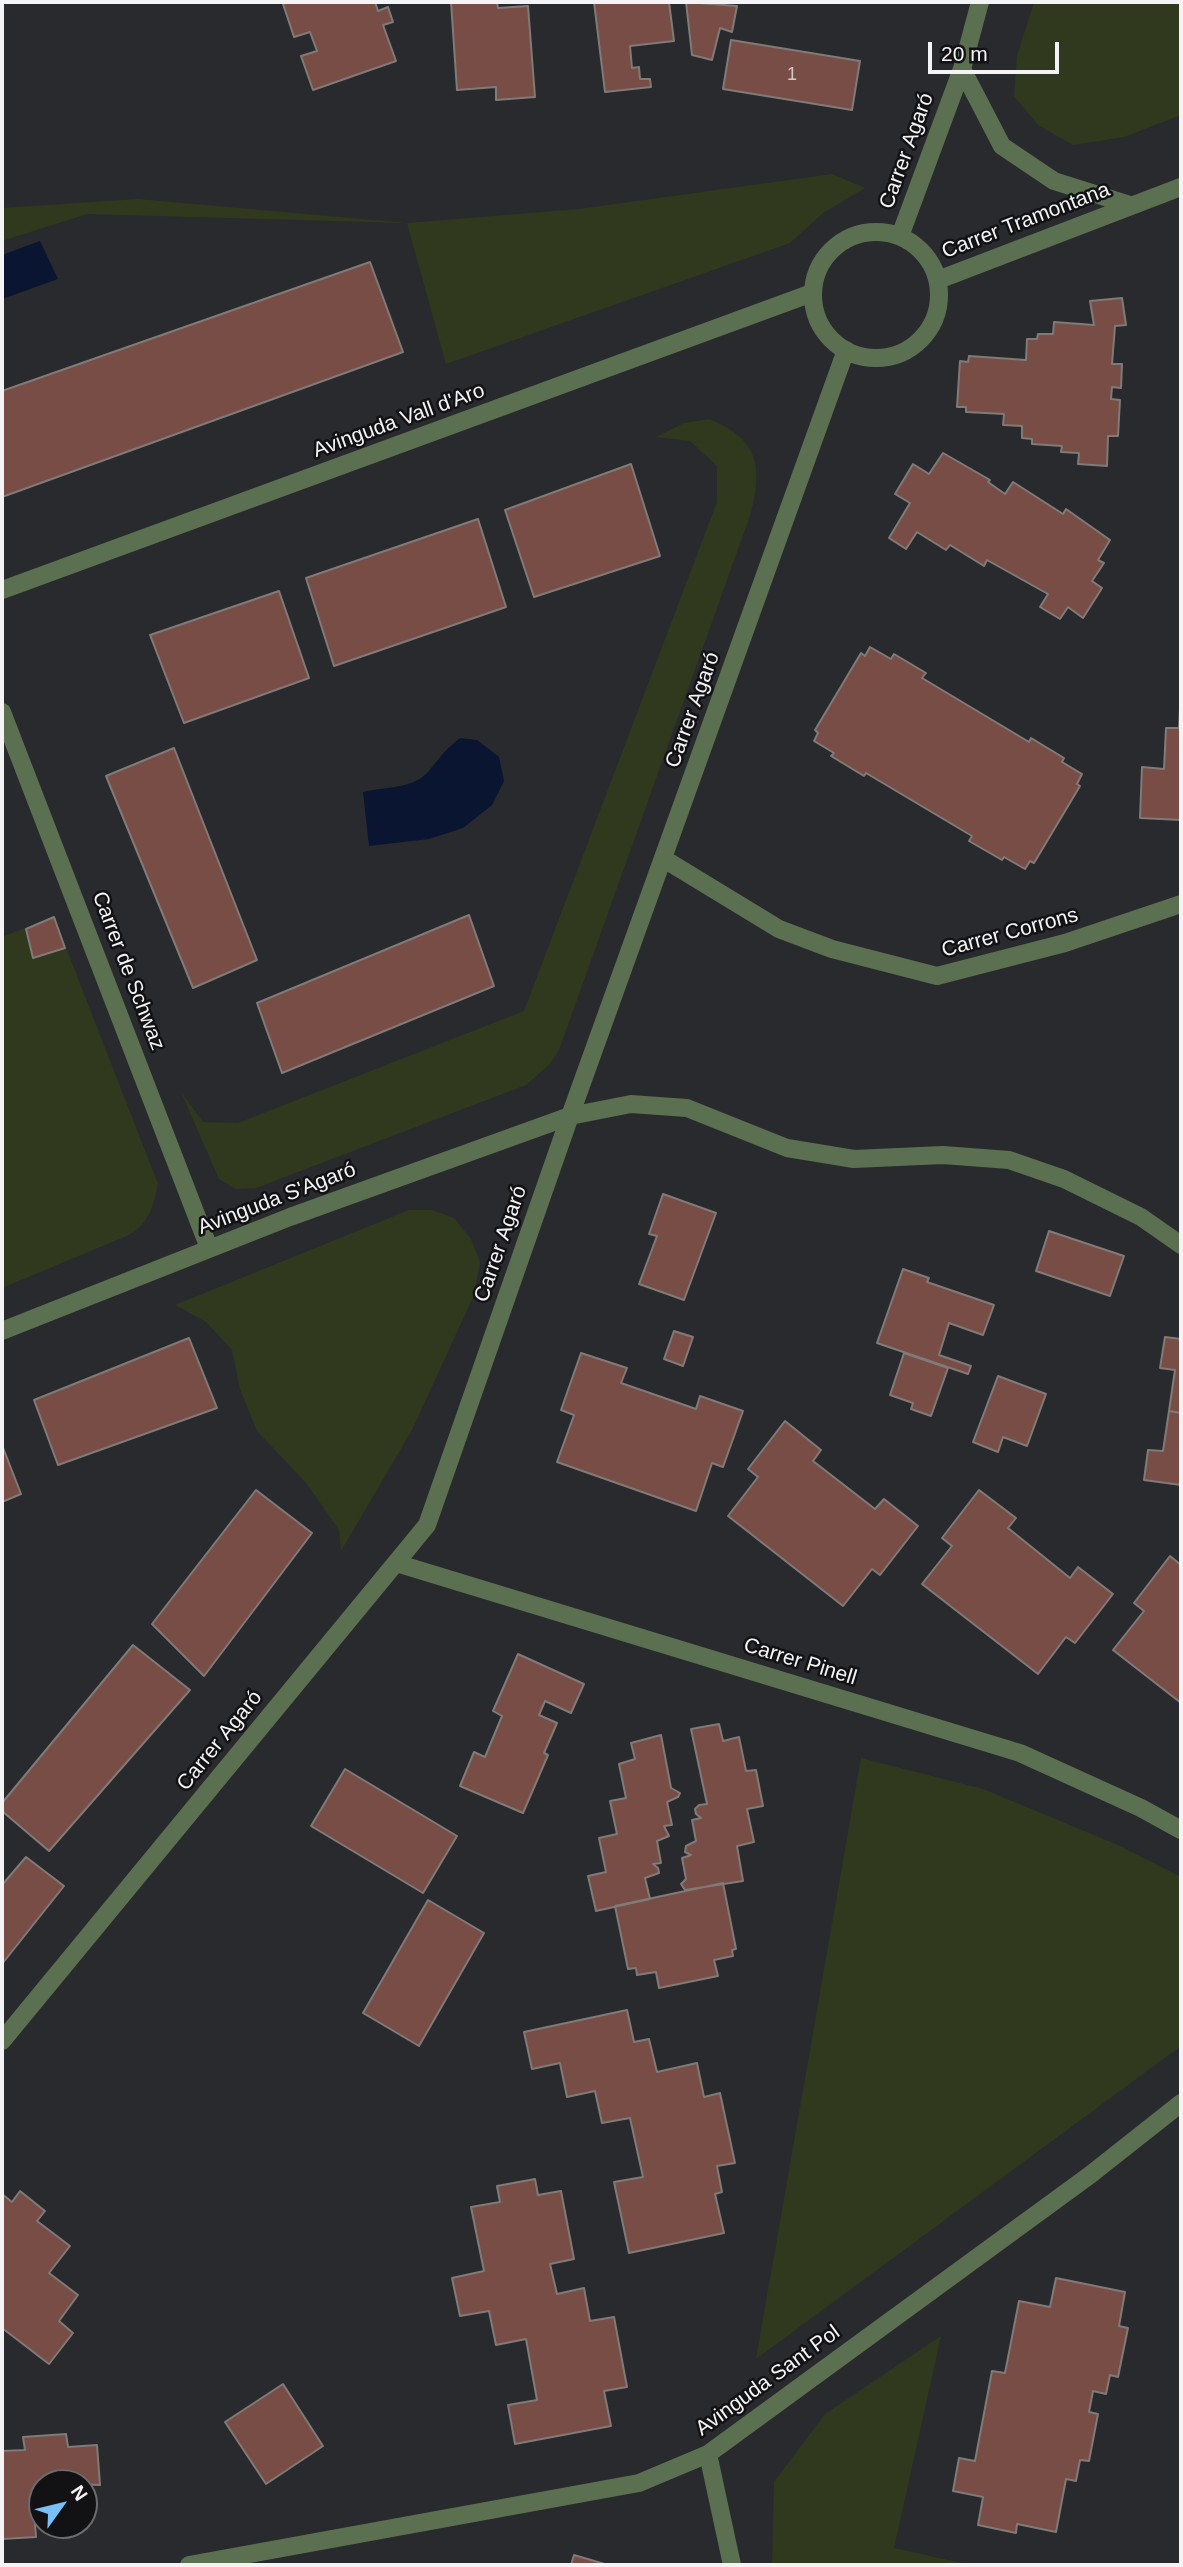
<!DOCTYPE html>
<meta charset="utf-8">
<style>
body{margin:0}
#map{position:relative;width:1183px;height:2567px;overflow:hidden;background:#292a2d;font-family:Helvetica,sans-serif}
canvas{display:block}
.frame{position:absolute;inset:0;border:4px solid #f4f4f7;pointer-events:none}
.north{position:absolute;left:28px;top:2469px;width:70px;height:70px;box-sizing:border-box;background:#121214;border:2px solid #6c6c6f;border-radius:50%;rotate:56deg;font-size:19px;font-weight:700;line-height:28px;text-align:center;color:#f4f4f7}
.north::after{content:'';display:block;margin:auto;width:24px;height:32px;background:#79bff8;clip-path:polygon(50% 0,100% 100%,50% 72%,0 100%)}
.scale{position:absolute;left:928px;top:42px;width:131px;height:32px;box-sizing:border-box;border:4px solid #f4f4f7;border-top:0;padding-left:9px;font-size:21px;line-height:24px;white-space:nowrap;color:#f4f4f7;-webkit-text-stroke:5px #121214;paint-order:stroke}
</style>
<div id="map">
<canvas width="1183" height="2567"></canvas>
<div class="frame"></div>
<div class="north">N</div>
<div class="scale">20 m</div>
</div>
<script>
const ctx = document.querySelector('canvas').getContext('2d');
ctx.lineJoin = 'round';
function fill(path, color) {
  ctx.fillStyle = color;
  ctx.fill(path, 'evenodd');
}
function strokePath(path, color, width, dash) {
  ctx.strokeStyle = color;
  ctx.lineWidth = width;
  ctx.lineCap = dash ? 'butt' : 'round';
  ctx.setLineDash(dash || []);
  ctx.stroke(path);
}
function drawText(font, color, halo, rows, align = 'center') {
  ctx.font = font + ' Helvetica,sans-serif';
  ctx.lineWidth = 5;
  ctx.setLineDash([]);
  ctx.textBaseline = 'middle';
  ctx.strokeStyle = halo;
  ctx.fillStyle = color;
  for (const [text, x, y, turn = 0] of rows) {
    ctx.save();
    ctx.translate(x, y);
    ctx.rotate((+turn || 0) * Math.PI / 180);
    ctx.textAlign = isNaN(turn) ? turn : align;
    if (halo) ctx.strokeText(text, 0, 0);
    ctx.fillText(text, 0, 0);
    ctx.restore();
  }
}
fill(new Path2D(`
 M1034,2H1181V115L1124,137L1073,145L1038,125L1014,96L1017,56Z
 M832,174L865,188L823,213L790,243L446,364L407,223L87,214L2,241V208L138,199L407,223L579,209Z
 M709,419C758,439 763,465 751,513L559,1050L550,1064L526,1085L256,1188L236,1189L219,1179L181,1092L203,1122L238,1123L524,1011L717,502V466L690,441L656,437L684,423Z
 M54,917L158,1184C153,1207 150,1222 129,1235L2,1288V937Z
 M409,1210H432L454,1218L471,1239L480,1262L474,1295L412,1430L341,1551L339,1530L307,1484L257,1431L240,1389L232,1350L206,1322L175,1305Z
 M861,1758L983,1789L1118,1845L1181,1877V2046L756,2359Z
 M941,2336L894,2548L971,2565H772L774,2482L825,2414Z`), '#30391d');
fill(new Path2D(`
 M40,241L58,279L2,299V255Z
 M460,738L477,740L499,757L504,781L492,805L463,828L429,839L369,846L363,792C382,787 411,789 426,774C439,760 443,751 460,738Z`), '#091531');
const building = new Path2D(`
 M289,2H375L378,11L388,7L393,22L383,25L396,61L313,90L301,56L317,51L310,32L294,37L283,4Z
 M451,2H497L498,8L528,6L535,97L496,100V87L457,90Z
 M594,2H669L674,41L630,46L632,68L639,67L640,79H650L651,87L605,92Z
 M686,2L737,6L732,32L720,28L712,60L692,55Z
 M731,40L860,61L852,110L723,89Z
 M370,262L403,352L2,497V391Z
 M1122,298L1126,325L1115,326L1112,364H1122L1121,388L1112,387L1111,399L1120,400L1118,436H1108L1107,466L1078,464L1079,453L1061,452L1062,446L1032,444V439L1022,438V426L1003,425L1004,414L966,412V407H957L960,361L968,362L969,356L1026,360L1027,339H1037L1038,334H1053L1054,322L1094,325L1090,301Z
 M943,453L990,480L988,482L1005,494L1013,482L1063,514L1066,509L1110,540L1098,560L1104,563L1092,581L1102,588L1083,618L1068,607L1060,619L1040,607L1048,594L987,560L984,566L950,545L946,550L917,532L906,549L889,538L910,503L895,494L913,464L929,474Z
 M631,464L660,556L534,597L505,510Z
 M478,519L506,607L334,666L306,578Z
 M279,591L309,678L184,723L150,635Z
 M870,647L891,659L894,654L926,673L922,678L1029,742L1031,738L1064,758L1062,762L1082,774L1077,784L1080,786L1034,863L1030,861L1025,869L1004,857L1002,860L969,841L972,836L866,773L864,776L831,756L834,753L814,741L818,733L815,730L861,653L865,656Z
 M1181,691V820L1140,818L1142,767L1164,769L1166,728H1179Z
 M174,748L257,960L193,988L106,776Z
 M469,915L494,986L282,1073L257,1003Z
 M54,917L65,948L33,958L26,929Z
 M663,1194L716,1213L684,1300L639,1284L657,1236L649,1234Z
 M1049,1231L1124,1256L1110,1296L1036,1271Z
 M903,1269L929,1278L927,1282L994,1305L983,1335L949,1323L939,1355L971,1366L968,1374L877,1343Z
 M674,1331L693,1337L683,1366L664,1359Z
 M1165,1337L1181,1339V1413L1169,1411L1175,1370L1160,1368Z
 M189,1338L217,1408L58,1465L34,1400Z
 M581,1353L627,1368L621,1383L696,1409L700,1396L743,1411L723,1467L712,1463L696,1511L557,1462L574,1415L561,1410Z
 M904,1353L948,1368L931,1416L911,1409L913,1403L890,1395Z
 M998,1376L1046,1394L1027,1446L1003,1437L998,1452L973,1442Z
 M1169,1411L1181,1413V1485L1144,1480L1148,1450L1163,1451Z
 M785,1421L821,1450L813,1461L875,1509L884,1499L918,1526L880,1575L872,1569L843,1606L728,1516L758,1477L748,1469Z
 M2,1445L21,1494L2,1502Z
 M256,1490L312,1533L204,1676L152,1624Z
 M979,1490L1016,1518L1008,1528L1070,1578L1078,1567L1113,1594L1075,1643L1066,1637L1038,1674L922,1584L952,1546L942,1538Z
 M1170,1556L1181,1565V1703L1113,1650L1144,1611L1134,1603Z
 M133,1645L190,1690L49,1851L2,1811V1803Z
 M518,1654L584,1684L571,1713L545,1701L539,1715L557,1723L544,1753L548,1755L523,1813L460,1786L474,1752L485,1757L502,1716L493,1711Z
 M719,1724L723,1741L739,1737L746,1771L756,1770L763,1806L747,1809L754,1842L737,1846L743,1881L685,1890L681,1884L686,1879L682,1858L691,1855L685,1852L686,1846L696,1841L692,1820L701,1818L696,1814L695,1809L699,1805L707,1804L691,1729Z
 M661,1735L671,1788L680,1793L678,1797L667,1802L672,1825L664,1826L669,1836L657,1841L661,1863L653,1864L658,1868L659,1873L645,1878L650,1899L596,1911L588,1876L606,1872L599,1838L617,1834L610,1801L626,1798L619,1764L635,1759L631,1743Z
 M345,1769L457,1836L423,1893L311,1826Z
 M26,1857L64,1886L2,1964V1885Z
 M723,1883L736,1949L732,1950L733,1956L714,1960L718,1976L659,1988L656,1972L637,1975L636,1968L628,1969L615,1906Z
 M428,1900L484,1933L419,2046L363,2013Z
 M627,2010L634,2042L649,2039L657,2072L697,2063L704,2097L720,2093L735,2163L717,2166L722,2192L715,2194L724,2233L629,2253L614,2182L643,2177L630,2118L602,2123L595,2091L567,2097L560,2063L532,2069L524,2032Z
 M535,2179L538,2195L561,2191L574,2259L550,2264L557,2294L584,2288L590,2321L614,2317L627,2387L604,2391L611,2426L515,2444L508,2405L537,2400L526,2339L496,2345L489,2311L460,2316L452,2278L484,2271L471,2207L500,2202L497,2186Z
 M20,2191L45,2211L37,2221L70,2246L49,2273L78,2295L59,2321L73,2333L49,2364L2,2328V2194L12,2202Z
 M1056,2278L1125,2292L1119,2326L1128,2328L1118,2377L1110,2375L1106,2394L1093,2391L1089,2412L1098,2414L1089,2461L1080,2460L1076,2481L1066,2479L1056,2532L1017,2524L1016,2533L978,2525L983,2497L953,2491L959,2458L975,2461L992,2371L1005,2373L1019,2301L1050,2307Z
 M283,2384L323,2446L266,2484L225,2422Z
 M66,2434L68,2447L97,2445L100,2485L42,2483V2524H35L36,2537L2,2539V2451L25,2450L23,2437Z
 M574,2555L608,2565H571Z`);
fill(building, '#774d45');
strokePath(building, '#807a79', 2);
strokePath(new Path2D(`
 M962,69L1002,146L1054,181L1130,205
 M813 295a63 63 0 1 1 126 0a63 63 0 1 1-126 0Z
 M900,236L962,69L980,2
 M938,280L1181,187
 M2,590L812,293
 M2,712L209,1248
 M664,859L779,929L832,949L937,976L1065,943L1181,904
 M2,1331L290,1217L570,1116L631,1104L687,1108L787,1148L854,1159L943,1155L1009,1160L1064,1179L1141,1217L1181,1245
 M396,1563L1020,1753L1141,1808L1181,1830
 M2,2041L427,1525L570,1116L846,350
 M708,2454L732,2565
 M189,2565L639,2483L708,2454L1090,2175L1181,2103`), '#5b7051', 18);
drawText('18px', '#d5caca', null, [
 ["1",792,75]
]);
drawText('21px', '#f4f4f7', '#121214', [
 ["Carrer Agaró",907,151,-70],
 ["Carrer Tramontana",1026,221,-21],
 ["Avinguda Vall d'Aro",399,421,-20],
 ["Carrer Agaró",693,710,-70],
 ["Carrer Corrons",1010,933,-15],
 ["Carrer de Schwaz",128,971,69],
 ["Avinguda S'Agaró",277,1199,-21],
 ["Carrer Agaró",501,1244,-71],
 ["Carrer Pinell",800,1662,17],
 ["Carrer Agaró",220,1741,-51],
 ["Avinguda Sant Pol",768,2381,-36]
]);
</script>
